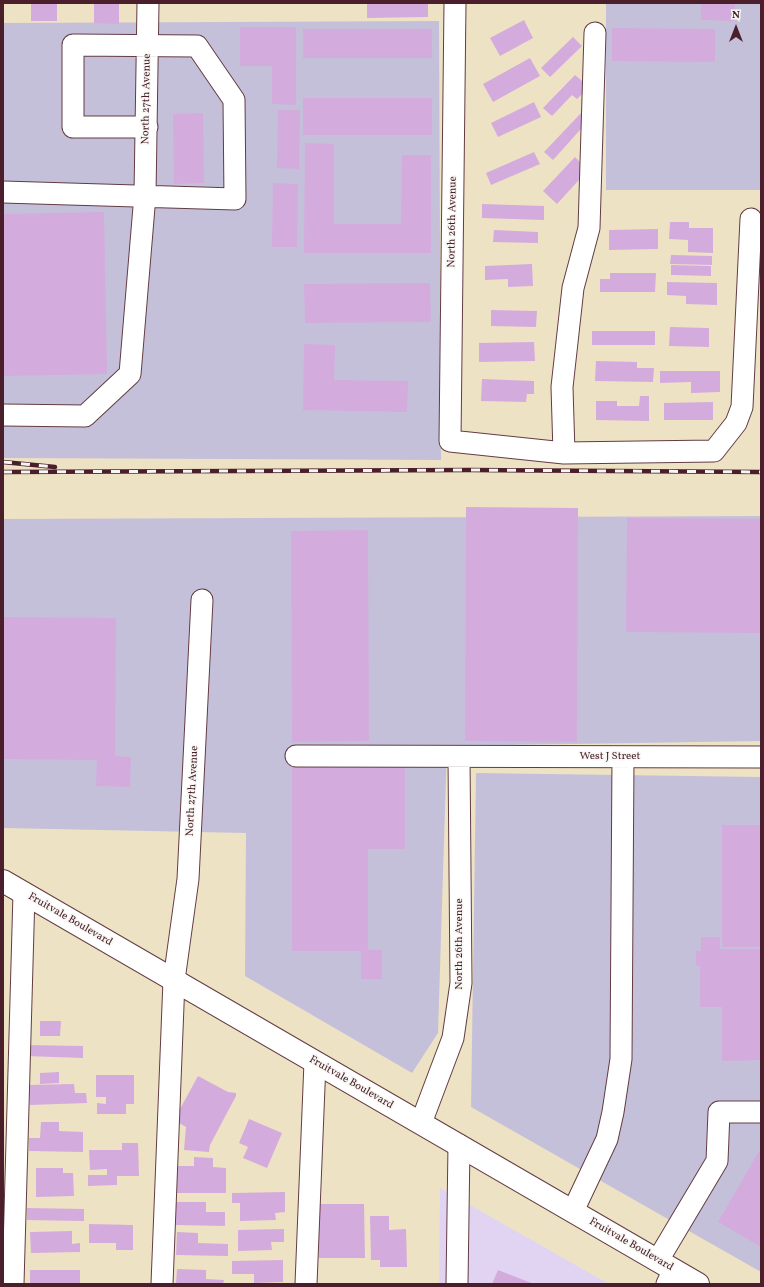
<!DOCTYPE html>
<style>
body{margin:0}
#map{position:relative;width:764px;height:1287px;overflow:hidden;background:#eee2c5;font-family:Vollkorn,serif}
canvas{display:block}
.frame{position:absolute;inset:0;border:4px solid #4a1f2b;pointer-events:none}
.north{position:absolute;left:716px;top:8px;width:40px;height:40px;-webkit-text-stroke:3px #f6f6f2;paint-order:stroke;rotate:0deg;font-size:11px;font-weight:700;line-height:16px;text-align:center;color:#4a1f2b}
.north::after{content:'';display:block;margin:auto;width:14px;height:18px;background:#4a1f2b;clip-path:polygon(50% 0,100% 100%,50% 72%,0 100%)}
</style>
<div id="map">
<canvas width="764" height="1287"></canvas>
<div class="frame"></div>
<div class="north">N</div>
</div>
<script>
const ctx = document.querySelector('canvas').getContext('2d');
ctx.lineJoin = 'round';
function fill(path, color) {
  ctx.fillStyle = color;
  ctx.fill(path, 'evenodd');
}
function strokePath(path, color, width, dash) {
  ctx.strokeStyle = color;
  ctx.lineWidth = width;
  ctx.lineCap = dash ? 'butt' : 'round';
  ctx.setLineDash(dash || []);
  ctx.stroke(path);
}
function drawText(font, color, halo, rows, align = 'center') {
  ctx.font = font + ' Vollkorn,serif';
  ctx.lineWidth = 3;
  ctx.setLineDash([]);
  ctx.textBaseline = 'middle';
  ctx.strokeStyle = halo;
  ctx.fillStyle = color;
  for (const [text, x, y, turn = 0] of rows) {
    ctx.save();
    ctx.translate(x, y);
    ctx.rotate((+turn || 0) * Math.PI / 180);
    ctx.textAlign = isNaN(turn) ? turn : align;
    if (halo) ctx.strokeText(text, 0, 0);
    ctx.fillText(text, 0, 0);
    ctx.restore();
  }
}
fill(new Path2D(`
 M440,1188L609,1284H439Z`), '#e1d4f3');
fill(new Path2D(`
 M606,3H761V190H606Z
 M439,21L441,460L3,458V23Z
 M761,516V741L447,746L438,1033L412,1073L245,976L246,833L3,828V519Z
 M476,773L761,777V1272L471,1107Z`), '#c5c0da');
fill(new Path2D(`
 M31,3H57V21H31Z
 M94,3H119V24L94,23Z
 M367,3H428V17L367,18Z
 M701,3H735V21L701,20Z
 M524,20L533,38L500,56L490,38Z
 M240,27H296V105L272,104V66H240Z
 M612,28L715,29V62L612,61Z
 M303,29H432V58H303Z
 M573,37L582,46L550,77L541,68Z
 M530,58L540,76L493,102L483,84Z
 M575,75L589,87L577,99L572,95L552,116L543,108Z
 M303,98H432V135H303Z
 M534,102L541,117L498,137L491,123Z
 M278,110H300L299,169L277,168Z
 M203,113L204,183L174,184L173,114Z
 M581,113L589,120L553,160L544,152Z
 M305,143L334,144V224H401L402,155H431V253H304Z
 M534,152L540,164L491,185L486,173Z
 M575,157L588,170L557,204L543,191Z
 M273,183L298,184L297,247H272Z
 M482,204L544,206V220L482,218Z
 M104,212L107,374L3,376V214Z
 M670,222H689V228H713V253L688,252V240L669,239Z
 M658,229V249L609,250V230Z
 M494,230L538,232V243L493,242Z
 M671,255L712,256V265L670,264Z
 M532,264L533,286L508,287V279L485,280V266Z
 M671,265L711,266V276L671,275Z
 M610,273H656L655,292H600V279H610Z
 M667,282L717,283V305L686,304V296L667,295Z
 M430,283L431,322L305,323L304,284Z
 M491,310L537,311L536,327L491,326Z
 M670,327L709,328V347L669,346Z
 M592,331H655V345H592Z
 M534,342L535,361L479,362V343Z
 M304,344L335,345L334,380L408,381L407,412L303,410Z
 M596,361L637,362V368H654L653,382L595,381Z
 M660,371H720V392L691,393V382L660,383Z
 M482,379L534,381V394H527L526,402L481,401Z
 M640,396H649V421L596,420V401H617V406H639Z
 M713,402V420H664V403Z
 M466,507L578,508L577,742L465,741Z
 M627,518L761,519V633L626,632Z
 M368,530L369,741L292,742L291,531Z
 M3,617L116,618L115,756L131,757L130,787L96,786L97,760L3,759Z
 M292,764H405V849H368V950H382V979H361V951H292Z
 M722,825H761V947H722Z
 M701,937H720V949H761V1060L722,1061V1007H700V966H696V951H701Z
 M40,1021H61L60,1036H40Z
 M26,1045L83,1046V1058L25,1056Z
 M59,1072V1083L40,1084V1073Z
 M96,1075H134V1104H126V1114H97V1103L106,1104V1097H96Z
 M198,1076L228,1092L236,1093V1096L210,1145L209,1152L184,1150L186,1127L174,1120Z
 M74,1084L75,1093H86L87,1103L30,1105L29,1085Z
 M249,1119L282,1133L267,1168L243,1158L248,1147L239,1143Z
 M41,1122H59V1131L83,1132V1152L29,1151V1138H40Z
 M122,1143H138L139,1176H117V1185L88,1186V1175H107V1169L90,1170L89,1150H122Z
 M761,1148V1247L718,1222Z
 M194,1157L213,1158V1167L226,1168V1193H176V1166H194Z
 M36,1168H63V1173H73L74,1196L36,1197Z
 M285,1192V1212L275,1213L276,1220L240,1221V1203H232V1193Z
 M175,1202H206V1212H225V1226L175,1225Z
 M318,1204H364L365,1258H319Z
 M27,1208L84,1209V1221L27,1220Z
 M370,1216H389V1230L406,1229L407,1267H380V1260H371Z
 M89,1224L133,1225V1250H116V1243H89Z
 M284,1229V1242H271L272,1250L238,1251V1230Z
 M72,1231V1244L80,1243V1252L31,1253L30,1232Z
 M177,1232L198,1233V1243L228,1244V1256L176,1255Z
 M283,1260V1282L254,1283V1274H232V1261Z
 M177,1269L206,1270V1279L224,1280L223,1284H176Z
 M30,1270H80V1283H30Z
 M498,1270L534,1284H492Z`), '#d4abdd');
const minor = new Path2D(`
 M455,3L450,441L564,453L714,451L736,423L742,407L751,219
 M3,192L235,199L234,100L197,46L73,45V127H147
 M3,415L85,416L130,374L145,195L148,3
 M564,453L562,387L573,288L589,228L595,33
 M296,756L761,757
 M421,1123L453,1038L461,983L459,757
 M573,1211L607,1139L613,1112L621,1059L623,757
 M658,1260L717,1161L719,1112H761
 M13,1284L24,893
 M162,1284L174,980L188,879L202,600
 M306,1284L315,1062
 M457,1284L459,1145
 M667,1284L674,1270`);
const major = new Path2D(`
 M3,881L698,1284`);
strokePath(minor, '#633c42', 23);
strokePath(major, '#633c42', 24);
strokePath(minor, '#fff', 21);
strokePath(major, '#fff', 22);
const rail = new Path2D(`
 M3,462L55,467
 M3,472L469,470L761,472`);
strokePath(rail, '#4a1f2b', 4.5);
strokePath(rail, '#f6f6f2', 3, [9]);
drawText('11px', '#4a1f2b', '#f6f6f2', [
 ["North 27th Avenue",147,99,-89],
 ["North 26th Avenue",453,222,-89],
 ["West J Street",610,757],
 ["North 27th Avenue",193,791,-87],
 ["Fruitvale Boulevard",70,920,30],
 ["North 26th Avenue",460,944,-90],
 ["Fruitvale Boulevard",351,1083,30],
 ["Fruitvale Boulevard",631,1245,30]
]);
</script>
